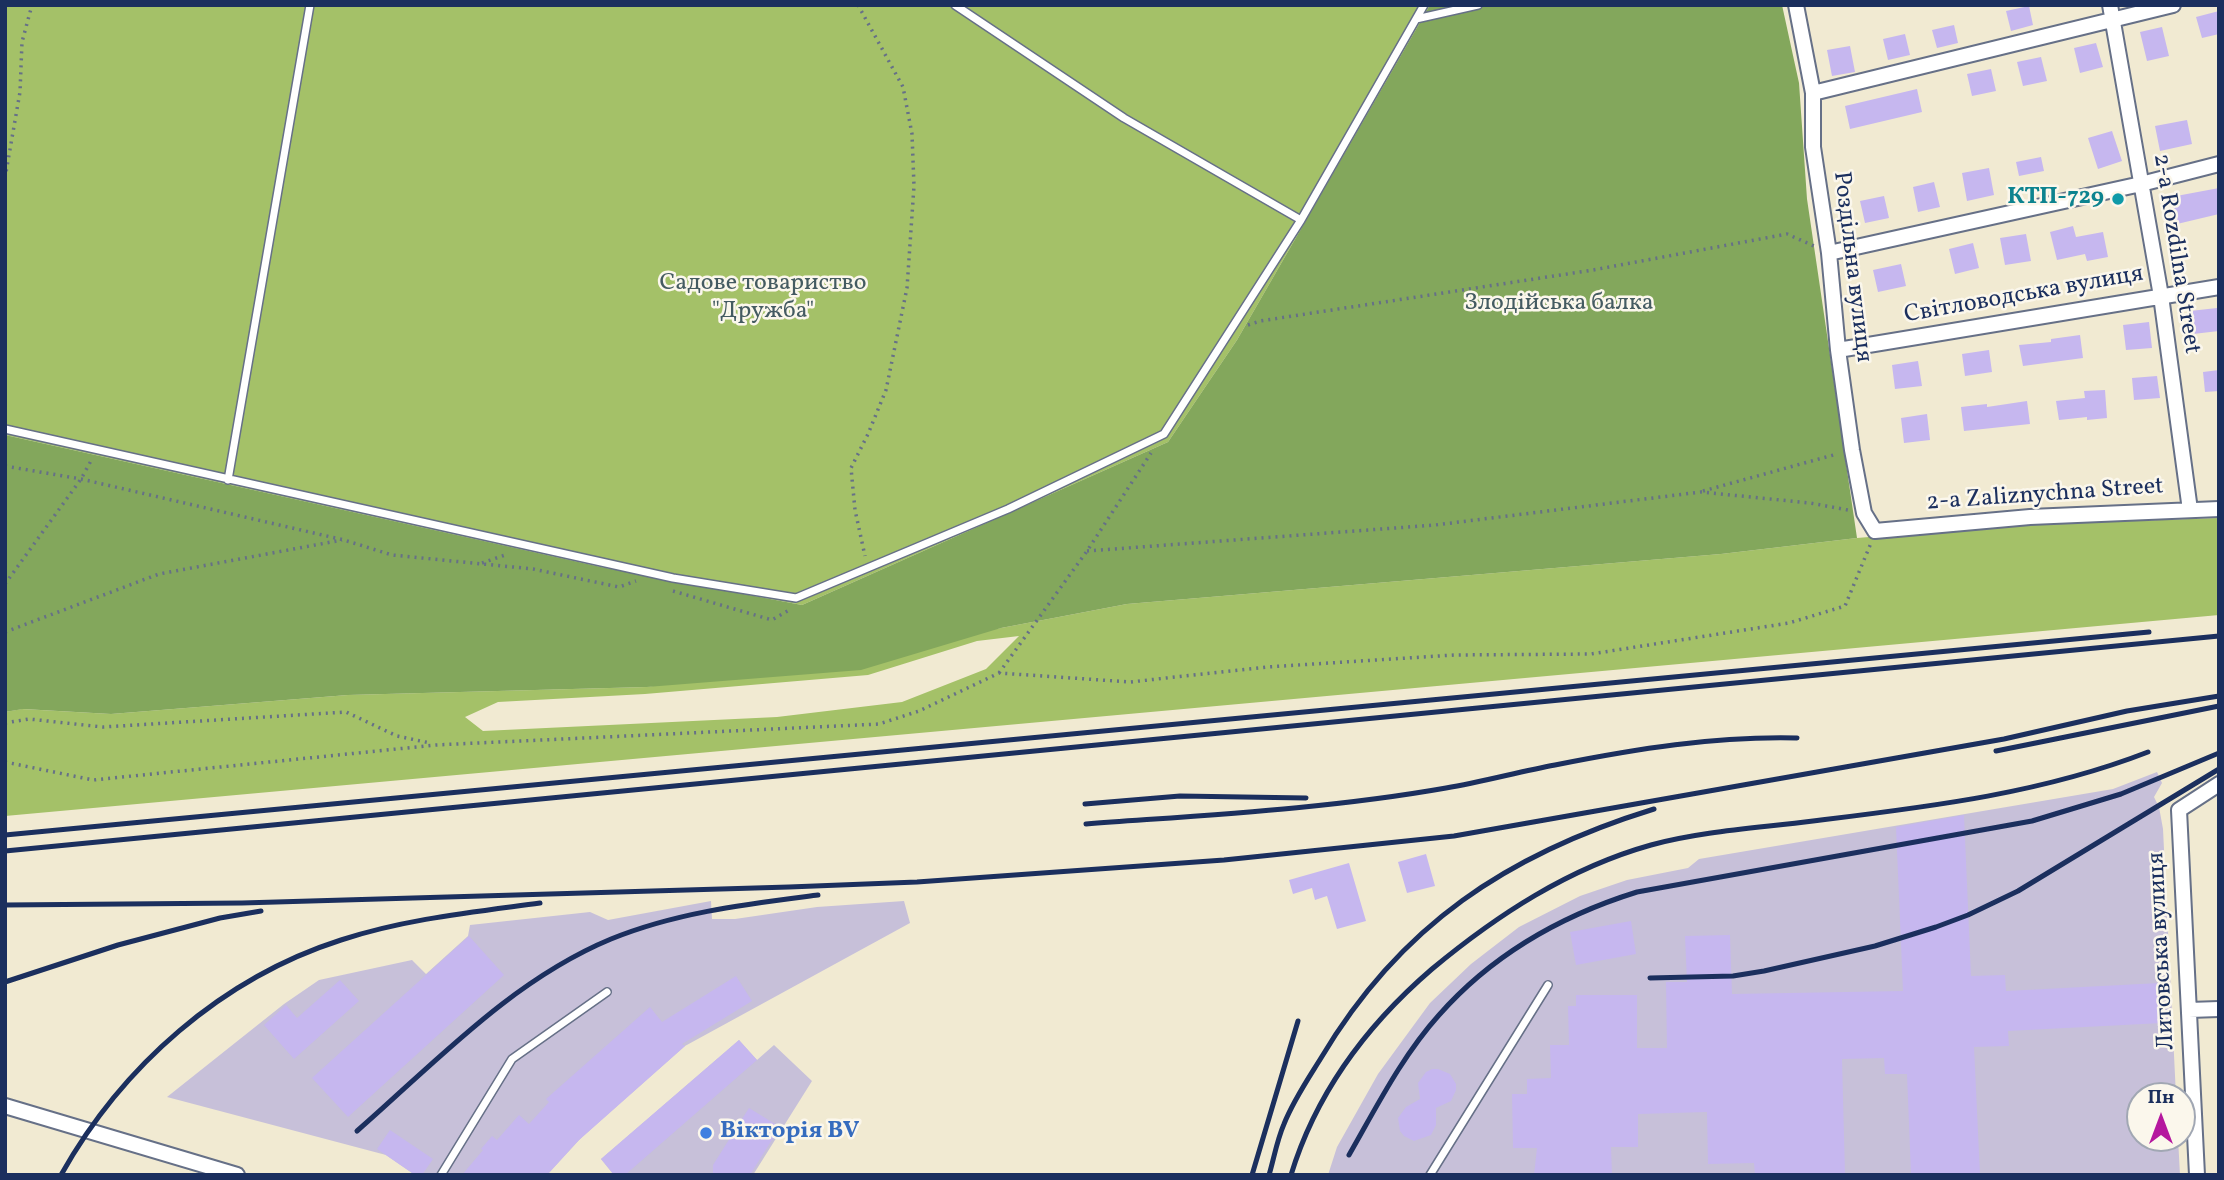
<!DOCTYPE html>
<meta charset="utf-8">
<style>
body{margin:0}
#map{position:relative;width:2224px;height:1180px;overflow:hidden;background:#f1ead2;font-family:Vollkorn,serif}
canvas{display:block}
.frame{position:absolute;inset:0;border:7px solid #1b2f5e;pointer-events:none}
.north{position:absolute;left:2126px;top:1082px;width:70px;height:70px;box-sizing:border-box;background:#fbf7ec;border:2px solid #a1a7b3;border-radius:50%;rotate:0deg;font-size:19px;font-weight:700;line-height:28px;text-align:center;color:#1b2f5e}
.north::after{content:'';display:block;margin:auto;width:24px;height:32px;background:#b5179e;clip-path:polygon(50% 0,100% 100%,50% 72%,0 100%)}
</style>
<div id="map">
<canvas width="2224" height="1180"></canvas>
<div class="frame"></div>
<div class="north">Пн</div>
</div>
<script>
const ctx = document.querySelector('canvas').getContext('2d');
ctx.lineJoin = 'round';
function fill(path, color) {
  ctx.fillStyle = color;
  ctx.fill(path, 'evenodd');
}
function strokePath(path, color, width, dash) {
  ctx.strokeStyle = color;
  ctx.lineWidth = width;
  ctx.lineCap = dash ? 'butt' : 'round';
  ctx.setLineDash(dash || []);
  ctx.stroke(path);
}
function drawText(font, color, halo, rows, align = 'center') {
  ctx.font = font + ' Vollkorn,serif';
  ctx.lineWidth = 5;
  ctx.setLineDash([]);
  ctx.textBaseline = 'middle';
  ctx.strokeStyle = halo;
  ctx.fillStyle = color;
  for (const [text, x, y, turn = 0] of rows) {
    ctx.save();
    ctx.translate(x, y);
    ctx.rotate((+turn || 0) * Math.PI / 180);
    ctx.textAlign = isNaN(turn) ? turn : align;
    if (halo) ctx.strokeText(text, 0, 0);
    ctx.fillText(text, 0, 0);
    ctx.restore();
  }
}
fill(new Path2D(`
 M2157,772L2162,783L2154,797L2159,807L2163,829L2176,1096H2140V1138H2178L2180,1175H1328L1337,1147L1378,1074L1430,1003L1471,964L1519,927L1580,896L1627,880L1688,868L1699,859L2113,789Z
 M711,901L712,919H735L817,907L904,901L910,923L685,1046L581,1138L547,1175H415L386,1155L167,1097L284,1004L319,980L412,960L426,974L468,936L470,925L590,912L608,920Z
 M739,1040L757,1060L774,1045L812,1081L753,1175H614L601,1159Z`), '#c7c0d9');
fill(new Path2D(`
 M5,5H1430L1237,340L1168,442L802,605L601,567L5,435Z
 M2219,518V615L5,816V712L22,709L111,714L348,695L647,687L1001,628L1127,604L1721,554L1857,538L2014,525ZM1019,636L986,669L902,702L777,717L483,731L465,717L498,702L645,694L868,675L977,641Z`), '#a4c168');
fill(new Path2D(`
 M1430,5H1782L1799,83L1807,199L1857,538L1721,554L1127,604L1001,628L861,670L647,687L348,695L111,714L23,709L5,712V435L601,567L802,605L1168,442L1237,340Z`), '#83a75c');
fill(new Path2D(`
 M2029,6L2033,25L2011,31L2006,11Z
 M2219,11V34L2202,38L2196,17Z
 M1954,25L1958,43L1937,48L1932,30Z
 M2162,27L2169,56L2147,61L2140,32Z
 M1905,34L1910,55L1888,60L1883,39Z
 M2096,43L2103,67L2080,73L2074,48Z
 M1850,46L1855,72L1832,76L1827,50Z
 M2041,57L2047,81L2023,86L2017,62Z
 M1991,69L1996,91L1972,96L1967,74Z
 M1917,89L1922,112L1850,129L1845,106Z
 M2187,120L2192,144L2160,151L2155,126Z
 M2112,131L2122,161L2098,169L2088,138Z
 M2041,157L2044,171L2019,176L2016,162Z
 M1989,168L1994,195L1967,201L1962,173Z
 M1934,182L1940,207L1918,212L1913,187Z
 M2219,188V214L2177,224L2171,197Z
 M1884,196L1889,218L1865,223L1860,201Z
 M2073,226L2076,237L2103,232L2108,257L2087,261L2085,254L2057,260L2050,232Z
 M2026,234L2031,261L2005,265L2000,238Z
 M1973,243L1979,268L1955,274L1949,249Z
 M1901,264L1906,286L1878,292L1873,270Z
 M2217,308L2219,331L2193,334L2190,311Z
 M2149,322L2152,348L2126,350L2123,325Z
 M2080,335L2083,358L2023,366L2019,345L2051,342V339Z
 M1989,350L1992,372L1965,376L1962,354Z
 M1918,361L1922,386L1895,389L1892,365Z
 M2219,370V391L2205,392L2203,372Z
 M2157,376L2160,398L2134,400L2132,378Z
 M2105,390L2107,418L2087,420V417L2059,420L2056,401L2085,398L2084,391Z
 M2027,401L2030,424L1964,431L1961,407L1987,404V407Z
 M1927,414L1930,440L1904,443L1901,418Z
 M1964,815L1971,976L2005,975L2006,991L2160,983L2162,1023L2008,1031L2009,1046L1974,1047L1980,1175H1911L1907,1074H1885L1884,1058L1842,1059L1845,1175H1755L1754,1163L1708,1164L1707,1112L1638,1114V1147H1611L1612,1175H1534L1537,1148H1513L1512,1094H1527V1079L1551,1078L1550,1045H1569L1568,1006H1576V995H1637V1048H1667L1666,982H1687L1685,936L1730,935L1732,994L1903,991L1896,827Z
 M1426,854L1435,886L1407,893L1398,862Z
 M1349,863L1366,921L1337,929L1327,896L1315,900L1312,888L1293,894L1289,880Z
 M1631,921L1636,954L1576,965L1570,932Z
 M469,936L504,975L348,1117L312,1078Z
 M736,976L752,1001L682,1044L685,1046L578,1141L547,1175H462L483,1150L481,1149L492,1136L497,1140L519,1115L529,1124L549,1102L546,1099L650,1007L662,1022Z
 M340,980L359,1001L294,1059L264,1025L286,1005L297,1018Z
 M739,1040L757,1060L625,1175H614L601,1159Z
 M1432,1069H1438L1450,1074L1456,1084V1090L1451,1101L1436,1108V1125L1431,1135L1414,1141L1404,1136L1400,1131L1398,1118L1406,1107L1420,1099L1418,1083L1426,1072Z
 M749,1108L780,1127L750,1175H713V1165Z
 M390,1130L433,1159L422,1175H415L377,1149Z`), '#c6b7ef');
const service = new Path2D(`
 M955,5L1124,118L1301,220
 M1416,19L1424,5
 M5,429L673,578L796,598L1008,509L1164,434L1301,220L1416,19L1478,5
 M228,480L310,5
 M441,1175L512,1059L607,992
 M1430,1175L1548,985`);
const minor = new Path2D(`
 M1796,5L1813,93V147L1829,253L1838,350L1852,450L1864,513L1875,531L2030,517L2219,509
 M2110,5L2161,296L2190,510
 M1813,93L2173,5
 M1829,253L2141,184L2219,164
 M1838,350L2219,287
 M2189,1010L2219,1009
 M5,1106L237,1175
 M2197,1175L2179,810L2219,784`);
strokePath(service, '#667087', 10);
strokePath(minor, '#667087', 18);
strokePath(new Path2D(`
 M858,5L903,87L912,134L914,186L907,288L886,390L868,434L851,468L855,510L865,556
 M5,178L20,92L22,42L32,5
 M1248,325L1260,321L1593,270L1787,234L1814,246
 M5,466L81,479L344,540L392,555L533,569L619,587L636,581
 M1703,491L1837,454
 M1087,551L1435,525L1701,492L1810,503L1848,510
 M482,563L508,554
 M5,584L81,479L92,459
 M673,591L772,620L791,609
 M5,632L159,574L342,540
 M999,673L1087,551L1151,453
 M5,723L29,719L103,727L346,712L397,736L430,743
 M5,762L93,780L436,745L879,724L919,711L999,673L1130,682L1267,667L1454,655L1591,654L1789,623L1845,606L1871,543`), '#667087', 3.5, [2, 5]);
strokePath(service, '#fff', 7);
strokePath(minor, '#fff', 14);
strokePath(new Path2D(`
 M1996,751L2219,706
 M1085,804L1180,796L1306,798
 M1086,824C1206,815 1327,809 1446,788C1482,782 1518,772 1555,765C1635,749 1715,736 1797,738
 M5,835L2149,632
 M5,851L2219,636
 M5,905L242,903L789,887L917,882L1224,860L1454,836L2004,739L2127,711L2219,696
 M1650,978L1733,976L1764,971L1875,946L1936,927L1968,915L2018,891L2219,769
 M5,982L118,945L220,918L261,911
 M357,1131C436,1062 512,980 611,939C677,912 748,904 818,895
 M1349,1155C1376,1108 1402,1056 1439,1015C1492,955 1560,916 1637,892L2032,821L2121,794L2219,753
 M61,1175C122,1066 222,978 341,940C405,919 474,912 540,903
 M1252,1175L1298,1021
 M1269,1175C1274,1158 1277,1140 1284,1124C1293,1101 1308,1079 1321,1058C1400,925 1508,854 1654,809
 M1291,1175C1316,1093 1368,1024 1432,969C1497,915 1569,868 1651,845C1703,831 1759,828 1813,821C1927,807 2040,794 2148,752`), '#1b2f5e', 5);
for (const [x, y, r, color] of [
 [2118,199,7,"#0f9aa8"],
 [706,1133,7,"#3f7fe0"]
]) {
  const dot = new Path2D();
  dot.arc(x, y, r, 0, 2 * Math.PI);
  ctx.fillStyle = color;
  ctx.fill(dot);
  strokePath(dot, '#fbf7ec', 2.5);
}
drawText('bold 24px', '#0d838f', '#fbf7ec', [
 ["КТП-729",2104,199]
], 'right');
drawText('24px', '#1b2f5e', '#fbf7ec', [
 ["2-a Rozdilna Street",2175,254,81],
 ["Роздільна вулиця",1851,267,83],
 ["Світловодська вулиця",2024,296,-10],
 ["2-a Zaliznychna Street",2045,496,-4],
 ["Литовська вулиця",2163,951,-93]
]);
drawText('24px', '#445b61', '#fbf7ec', [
 ["Садове товариство",763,285],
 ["\"Дружба\"",763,313],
 ["Злодійська балка",1559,305]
]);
drawText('bold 24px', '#366cbe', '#fbf7ec', [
 ["Вікторія BV",720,1133]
], 'left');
</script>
